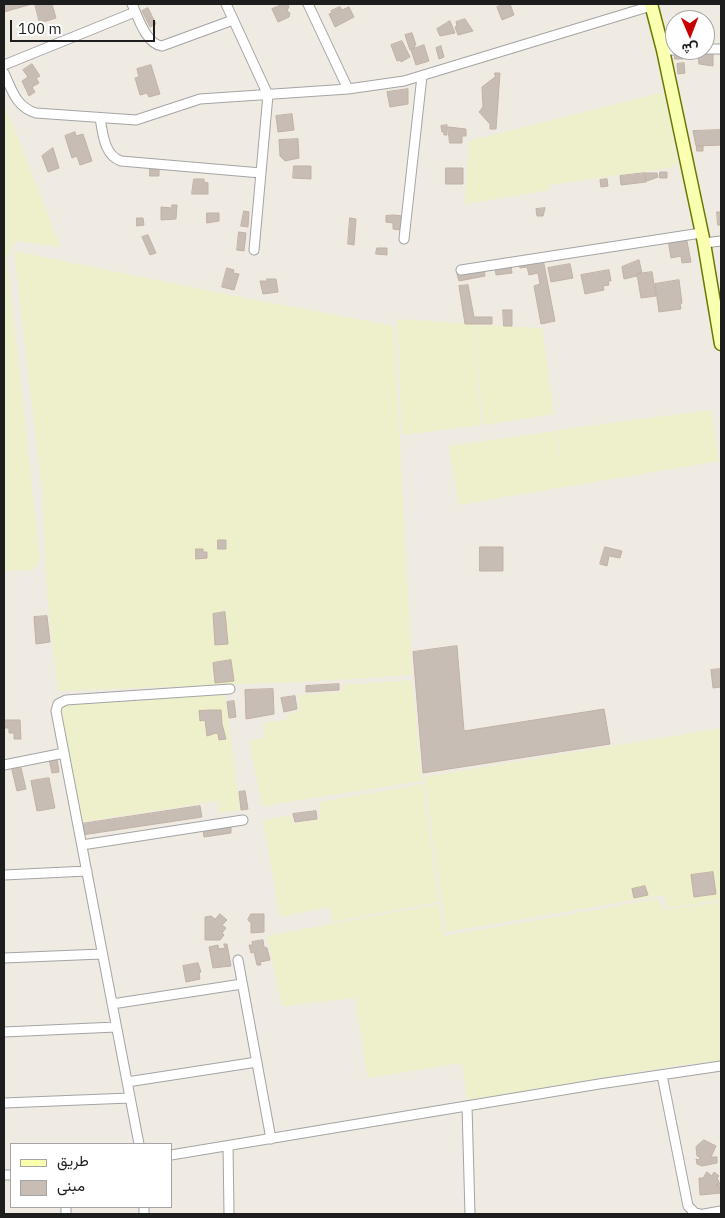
<!DOCTYPE html>
<meta charset="utf-8">
<style>
body{margin:0}
#map{position:relative;width:725px;height:1218px;overflow:hidden;background:#efebe2;font-family:"IBM Plex Sans",Vazirmatn,sans-serif}
canvas{display:block}
.frame{position:absolute;inset:0;border:5px solid #1d1d1d;pointer-events:none}
.legend{position:absolute;left:10px;top:1143px;width:162px;height:65px;box-sizing:border-box;background:#fff;border:1px solid #a5a5a5;margin:0;padding:6px 9px;list-style:none;font-size:15px;color:#1d1d1d}
.legend li{display:flex;align-items:center;gap:10px;height:25px}
.legend b{width:25px;border:1px solid #a5a5a5}
.north{position:absolute;left:665px;top:10px;width:50px;height:50px;box-sizing:border-box;background:#fff;border:1px solid #a5a5a5;border-radius:50%;rotate:179deg;font-size:14px;font-weight:700;line-height:20px;text-align:center;color:#1d1d1d}
.north::after{content:'';display:block;margin:auto;width:18px;height:22px;background:#ca0000;clip-path:polygon(50% 0,100% 100%,50% 72%,0 100%)}
.scale{position:absolute;left:10px;top:20px;width:145px;height:22px;box-sizing:border-box;border:2px solid #1d1d1d;border-top:0;padding-left:6px;font-size:15px;line-height:18px;white-space:nowrap;color:#1d1d1d;-webkit-text-stroke:4px #fff;paint-order:stroke}
</style>
<div id="map">
<canvas width="725" height="1218"></canvas>
<div class="frame"></div>
<ul class="legend">
<li><b style="height:6px;background:#fbffb0"></b>طريق</li>
<li><b style="height:14px;background:#c7bdb5"></b>مبنى</li>
</ul>
<div class="north">ش</div>
<div class="scale">100 m</div>
</div>
<script>
const ctx = document.querySelector('canvas').getContext('2d');
ctx.lineJoin = 'round';
function fill(path, color) {
  ctx.fillStyle = color;
  ctx.fill(path, 'evenodd');
}
function strokePath(path, color, width, dash) {
  ctx.strokeStyle = color;
  ctx.lineWidth = width;
  ctx.lineCap = dash ? 'butt' : 'round';
  ctx.setLineDash(dash || []);
  ctx.stroke(path);
}
fill(new Path2D(`
 M663,92L678,163L670,168L549,185V190L465,204L469,141Z
 M4,103L61,247L16,241L7,259L40,560L33,570L4,571Z
 M14,251L235,296L394,326L412,675L302,682L58,691L47,594L42,490Z
 M397,319L474,324L481,425L402,435Z
 M475,325L542,328L554,414L483,425Z
 M711,410L719,461L564,487L557,430Z
 M556,431L564,487L459,505L449,446Z
 M412,680L422,781L262,806L249,741L265,737L264,723L287,719V714L299,711V695L342,692V685Z
 M225,694L240,810L219,813L218,801L81,822L60,706L69,702Z
 M721,728V900L668,908L664,895L446,932L424,777Z
 M423,784L439,902L333,922L330,907L280,917L263,821L291,815L293,824L321,819L319,802Z
 M658,899L665,910L721,902V1061L674,1066L467,1100L462,1063L368,1078L355,998L282,1006L267,936L439,904L444,936Z`), '#edf0cb');
const building = new Path2D(`
 M4,4H32L4,12Z
 M35,4H52L56,18L40,23Z
 M284,4L289,6L287,11L290,13L289,17L278,22L272,9Z
 M505,4H510L514,15L502,20L497,7Z
 M340,7L342,10L349,7L354,17L335,27L329,14L332,13L331,11Z
 M148,8L156,24L150,27L142,11Z
 M465,19L473,31L458,35L455,27L457,25L456,22Z
 M450,21L455,33L440,36L437,29Z
 M412,33L416,45H414L415,48L410,50L405,35Z
 M402,41L410,57L401,62V60L397,61L391,45Z
 M424,45L429,61L416,65L411,50Z
 M441,46L444,57L439,59L436,48Z
 M675,53H683V59H675Z
 M713,53V66L699,64L698,56Z
 M684,63L685,73L678,74L677,64Z
 M32,64L40,76L36,78L39,83L32,87L35,92L29,96L22,81L28,77L23,70Z
 M151,65L160,94L149,97L147,93L140,95L135,78L139,77L137,69Z
 M495,73H500L496,129H490V124L479,112L483,107L482,87L495,77Z
 M408,89V104L390,107L387,92Z
 M292,114L294,130L278,132L276,116Z
 M447,125V135H444V132H442L441,126Z
 M448,127L466,129V136H462V143H450Z
 M721,130V145L696,146L693,131Z
 M75,132L76,136L83,134L92,161L80,165L77,156L72,158L65,136Z
 M298,139L299,158L285,161L280,156L279,140Z
 M697,146H703V151H697Z
 M53,148L59,168L48,172L42,156Z
 M294,166H311V179L293,178Z
 M150,168H159V176H150Z
 M446,168H463V184H446Z
 M660,172H667V178H660Z
 M645,173L646,182L621,185L620,176Z
 M646,173H657L658,177L647,181Z
 M194,179H204V182L208,183V194H192Z
 M607,179L608,186L601,187L600,180Z
 M172,205H177L176,219L161,220V207L172,208Z
 M545,208L543,216H537L536,209Z
 M244,211L249,212L248,227L241,226Z
 M717,212H721V225H718Z
 M207,213H219V221L207,223Z
 M394,215L402,216L401,230L393,229V223L386,222V216Z
 M137,218H143L144,225L137,226Z
 M350,218L356,219L354,245L348,244Z
 M239,232L246,233L244,251L237,250Z
 M148,235L156,253L150,255L142,237Z
 M686,236L691,262L682,263L681,256L671,258L668,240Z
 M377,248H387V255L376,254Z
 M543,259L555,321L541,324L534,286L540,284L538,273L529,275L527,267L520,268L519,264Z
 M639,260L642,273L636,274L637,276L624,279L622,267Z
 M511,264L512,273L496,275L495,266Z
 M570,264L573,278L551,282L548,268Z
 M227,268L234,270L233,273L239,274L234,290L222,287Z
 M484,269L485,276L459,281L457,274Z
 M609,270L611,281H608L609,285L603,286L604,290L585,294L581,275Z
 M652,272L656,296L641,298L637,274Z
 M267,279H276L278,292L263,294L260,281H267Z
 M679,280L682,303L680,304L681,309L659,312L655,284Z
 M468,285L474,317H492V324H465L459,286Z
 M503,310H512V326H504Z
 M218,540H226V549H218Z
 M480,547H503V571H480Z
 M605,547L622,551L620,558L609,556L607,566L600,564Z
 M196,549H203V552H207V558L196,559Z
 M225,612L228,644L215,645L213,614Z
 M47,616L50,642L36,644L34,617Z
 M457,646L464,731L604,709L610,744L423,773L413,652Z
 M231,660L234,681L215,683L213,663Z
 M721,669V687L713,688L711,670Z
 M339,684V690L306,692V686Z
 M273,689L274,714L246,719L245,690Z
 M295,696L297,709L284,712L281,698Z
 M234,701L236,717L229,718L227,702Z
 M211,710H221L222,724L226,739L219,740L218,734L216,733L207,736L205,720L200,721L199,711Z
 M4,720H20L21,739H14V733H9V728H4Z
 M57,758L59,772L52,773L49,759Z
 M21,768L26,789L17,791L12,770Z
 M49,778L55,808L37,811L31,781Z
 M245,791L248,809L241,810L239,792Z
 M200,806L202,817L82,835L81,824Z
 M316,811L317,819L295,822L293,814Z
 M231,826V833L204,837L203,830Z
 M713,872L716,894L694,897L691,875Z
 M645,886L648,895L634,898L632,889Z
 M220,914L227,920L222,925L226,928L222,933L224,935L220,940H205V917L211,916L215,919Z
 M251,914H264V932L251,933V923L248,920Z
 M263,940L264,947L267,948L270,960L260,962L261,965H257L254,952L251,953L249,945H253L252,942Z
 M224,944H227L231,966L213,968L209,947L218,945L219,949L225,948Z
 M198,963L201,972L199,973L200,979L186,982L183,966Z
 M704,1140L716,1146L711,1157H717V1163L702,1166L697,1164L696,1159L699,1160L700,1157L697,1156L696,1147Z
 M707,1172L712,1176L714,1172L719,1176L717,1178L720,1184L716,1185L720,1186L721,1193L700,1195L699,1178H703Z`);
fill(building, '#c7bdb5');
strokePath(building, '#c2b1a3', 1);
const minor = new Path2D(`
 M132,4C138,17 146,44 162,46L233,20
 M226,4L268,95L254,250
 M308,4L348,89
 M705,49H721
 M663,50H675
 M4,65L135,12
 M4,73C12,90 16,107 36,113L136,120L200,99L348,89L404,81L651,6
 M100,118C103,134 104,155 121,161L261,173
 M404,239L422,76
 M704,243L721,241
 M461,270L701,233
 M4,765L64,753
 M82,845L243,820
 M4,875L87,871
 M4,958L102,954
 M238,960L271,1139
 M112,1004L242,984
 M4,1032L116,1027
 M662,1075L688,1206L695,1213L700,1214
 M127,1082L257,1062
 M4,1103L130,1098
 M467,1106L470,1214
 M139,1144L56,711L58,704L66,700L230,689
 M228,1146L229,1214
 M171,1155L599,1084L721,1066
 M4,1175H11
 M66,1207V1214
 M144,1207V1214
 M704,1214L721,1211`);
const secondary = new Path2D(`
 M651,4L663,50L704,243L721,344`);
strokePath(minor, '#a4a4a4', 11);
strokePath(secondary, '#6b7800', 15);
strokePath(minor, '#fff', 9);
strokePath(secondary, '#fbffb0', 12);
</script>
